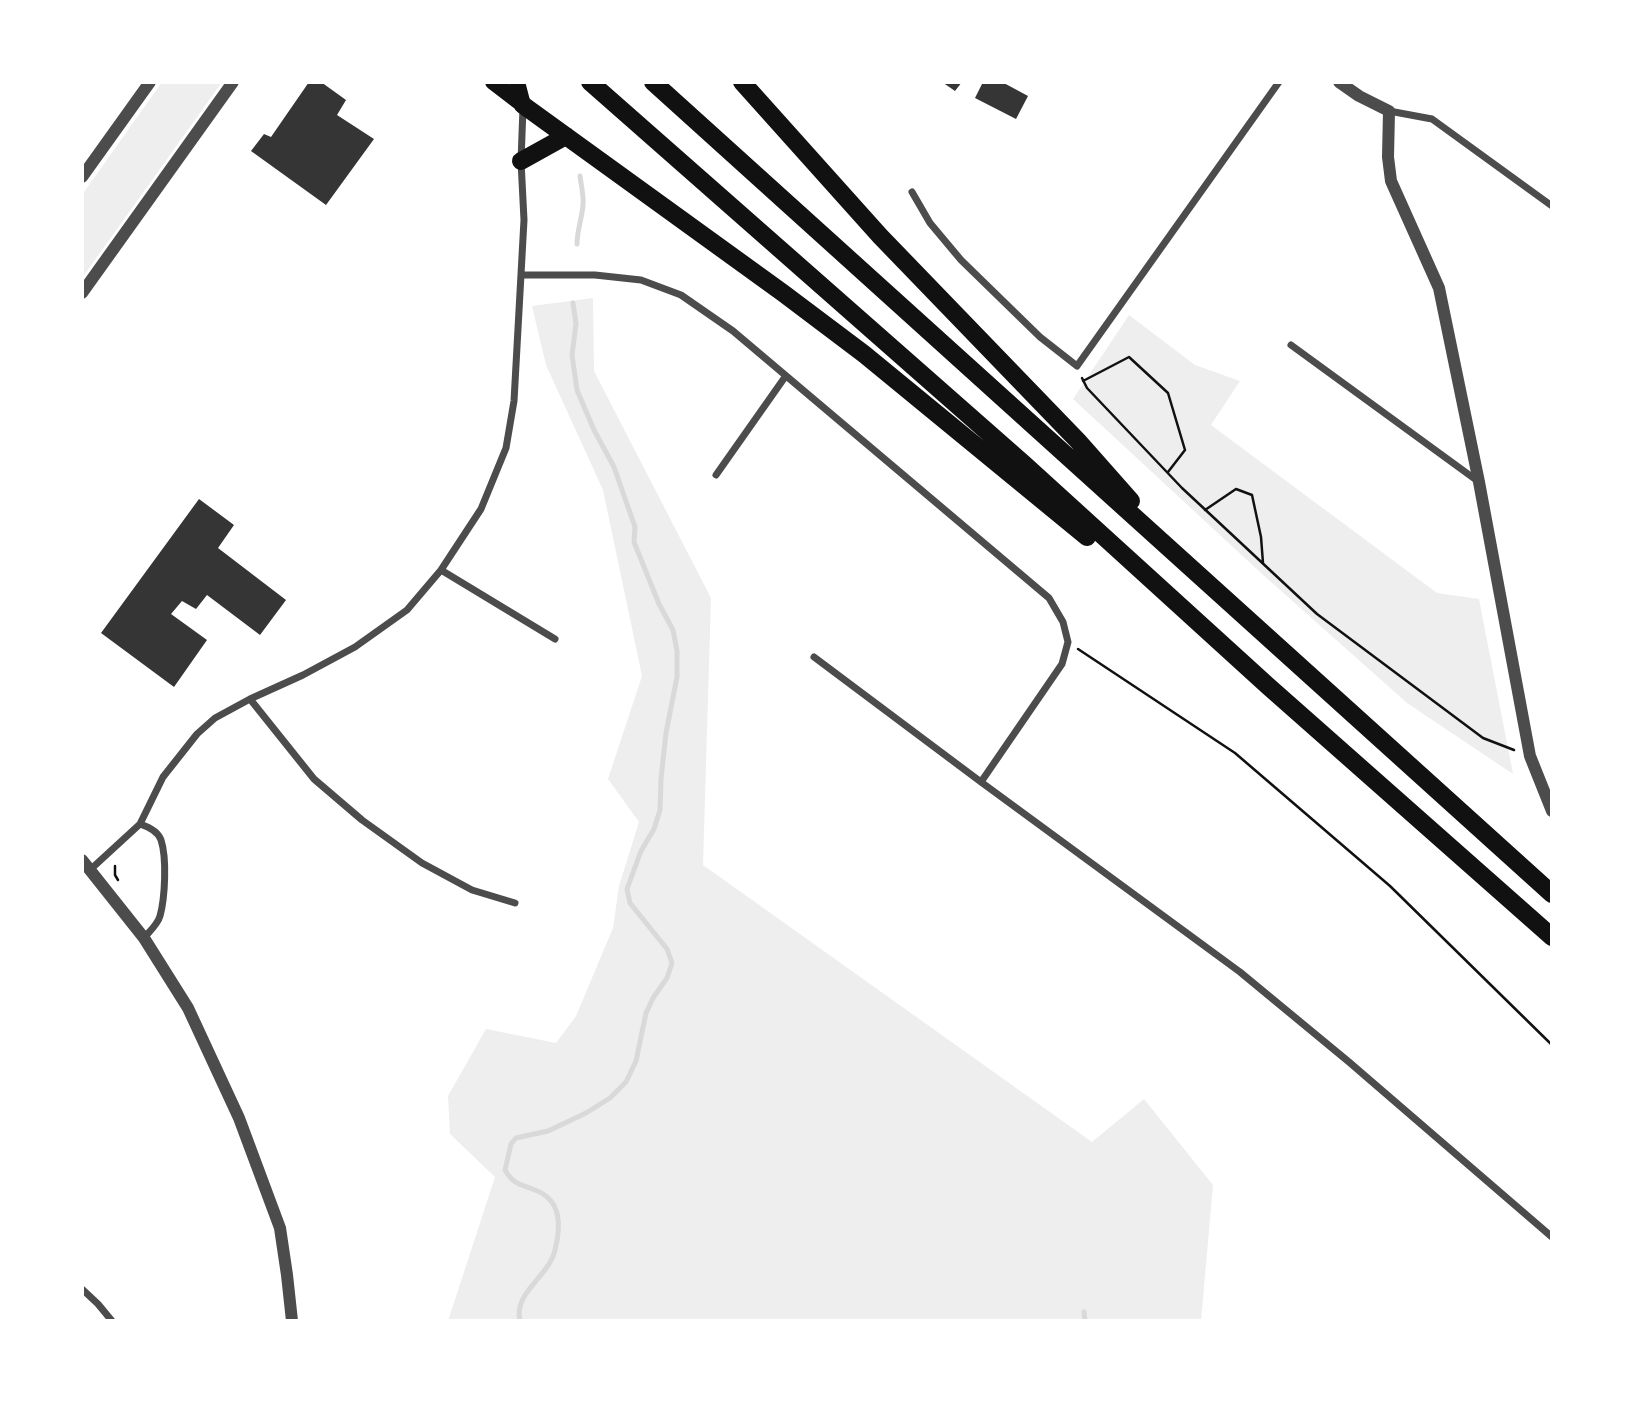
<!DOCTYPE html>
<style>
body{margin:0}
#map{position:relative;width:1634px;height:1403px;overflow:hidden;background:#fff;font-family:"Noto Serif",serif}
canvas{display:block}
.frame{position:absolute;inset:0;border:84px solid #fff;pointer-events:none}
</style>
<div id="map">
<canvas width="1634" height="1403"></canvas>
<div class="frame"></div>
</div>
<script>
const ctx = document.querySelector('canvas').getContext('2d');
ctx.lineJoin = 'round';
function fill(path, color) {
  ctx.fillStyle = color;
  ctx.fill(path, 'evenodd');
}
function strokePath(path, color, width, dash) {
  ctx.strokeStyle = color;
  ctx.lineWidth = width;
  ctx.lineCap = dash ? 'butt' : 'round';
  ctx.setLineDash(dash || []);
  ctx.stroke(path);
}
fill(new Path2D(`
 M162,82H222L82,278V195Z
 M593,298L594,371L711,598L703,865L1092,1142L1144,1099L1213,1185L1201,1321H448L495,1177L450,1134L448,1096L486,1029L556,1043L576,1016L613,928L619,886L639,822L608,779L642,676L603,490L546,365L532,306Z
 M1129,315L1195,365L1240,381L1211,425L1437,593L1479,599L1513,774L1407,703L1261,573L1073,399Z`), '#eee');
strokePath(new Path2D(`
 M577,244C577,231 582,218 583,205C584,196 581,185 580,176
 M1084,1312L1085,1321
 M520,1321C513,1292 549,1277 555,1250C561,1226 562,1200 535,1190C520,1184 514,1185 505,1170L511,1144L516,1138L548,1131L586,1113L610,1098L626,1082L636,1061L646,1013L653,998L667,978L672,963L667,949L630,903L627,889L641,851L654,829L660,810L661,779L666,733L677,677V651L673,630L659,604L634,542L635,527L614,467L594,430L577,390L572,355L576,324L573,303`), '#d9d9d9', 5);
fill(new Path2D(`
 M309,82H321L346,100L337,115L374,139L326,205L251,151L264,134L271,137Z
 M942,82H962L955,91Z
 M983,82H1002L1028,96L1016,119L975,98Z
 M199,499L234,525L218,548L286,600L260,635L207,595L196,609L182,601L171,614L207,640L174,687L101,633Z`), '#353535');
strokePath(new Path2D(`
 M1082,378L1087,388L1182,488L1317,614L1483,738L1514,750
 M1083,381L1129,357L1168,393L1185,450L1168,472
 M1205,510L1236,489L1252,495L1261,537L1263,563
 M1078,649L1235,753L1390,886L1552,1045
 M115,866V875L118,880`), '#111', 2.5);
strokePath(new Path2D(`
 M1389,111L1432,119L1552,206
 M912,192L930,223L961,260L1040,337L1077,366L1279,82
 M521,275H595L641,280L681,295L733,331L1049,598L1063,622L1068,642L1062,664L981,782
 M1291,345L1479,482
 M716,475L785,377
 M441,570L555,639
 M814,657L981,782L1240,972L1349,1062L1552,1237
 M250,699L314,779L362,820L422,863L472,890L515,903
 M140,824C149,827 158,831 161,840C167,858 165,898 160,916C158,924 149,932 144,938
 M91,869L140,824L163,777L197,734L215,718L250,699L303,675L355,647L407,610L441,570L481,509L506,448L514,401L524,220L521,161L523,108
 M82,1289L98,1304L112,1321`), '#4c4c4c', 7);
strokePath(new Path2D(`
 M1339,82L1359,96L1389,111L1388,157L1391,181L1439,288L1479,482L1530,756L1552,811
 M82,177L150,82
 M82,293L233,82
 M82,860L144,938L188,1008L239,1118L280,1228L287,1275L292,1321`), '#4c4c4c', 12);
strokePath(new Path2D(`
 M493,82L523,105
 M517,82L523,105`), '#111', 16);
strokePath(new Path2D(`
 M590,82L1024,464L1268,686L1552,937
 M653,82L1552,894
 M742,82L880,236L1078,441L1131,501
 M523,105L783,293L864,354L1087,537
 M521,161L566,136`), '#111', 18);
</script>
